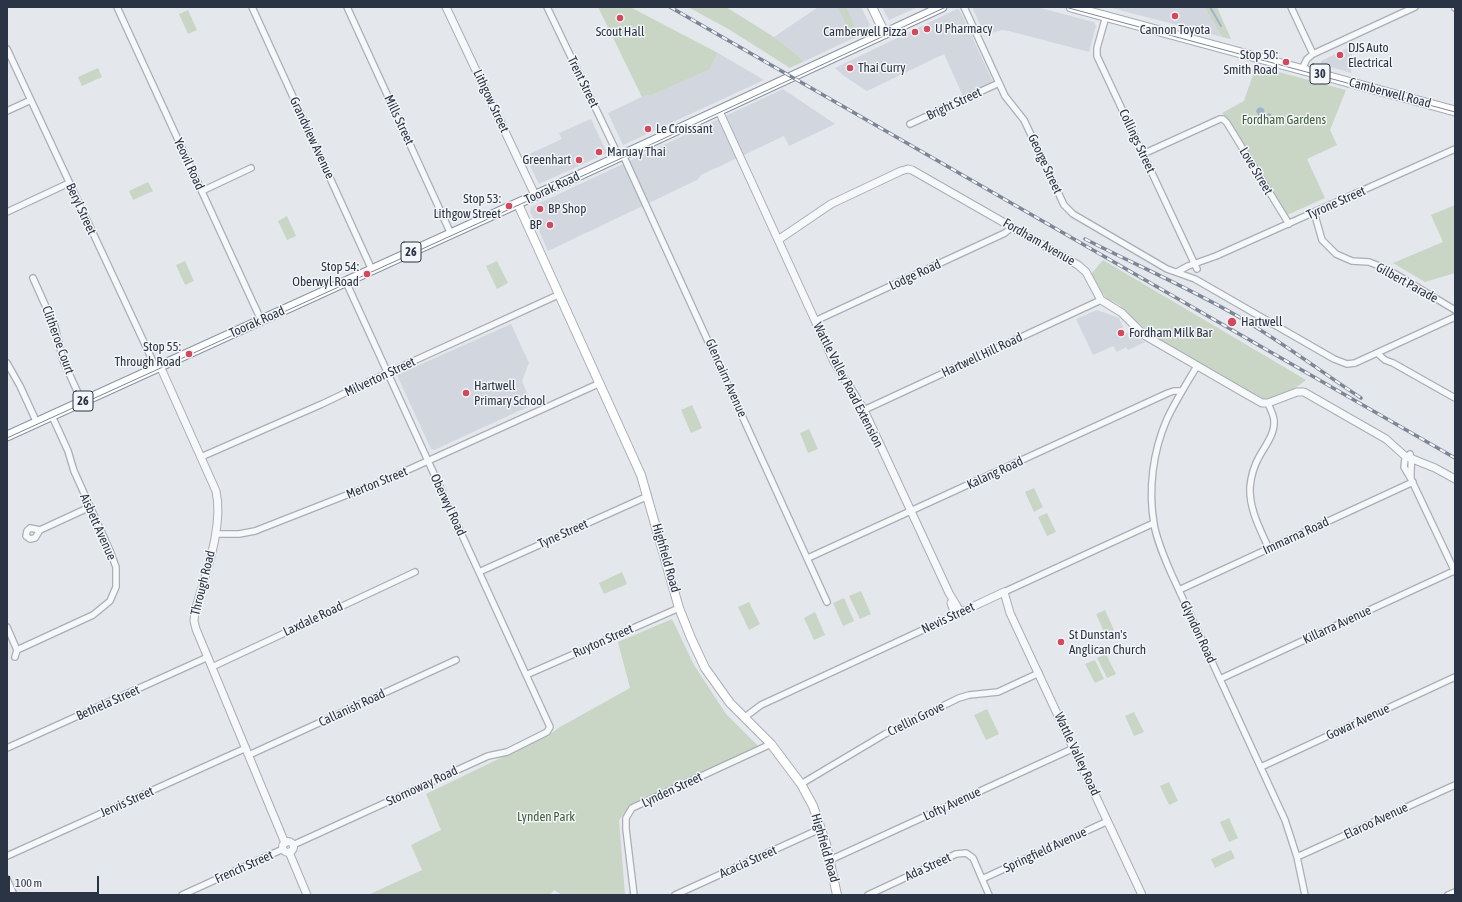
<!DOCTYPE html>
<style>
body{margin:0}
#map{position:relative;width:1462px;height:902px;overflow:hidden;background:#e4e7ec;font-family:"Asap Condensed",sans-serif}
canvas{display:block}
.frame{position:absolute;inset:0;border:8px solid #2b3445;pointer-events:none}
.scale{position:absolute;left:8px;top:876px;width:91px;height:18px;box-sizing:border-box;border:2px solid #2b3445;border-top:0;padding-left:5px;font-size:12px;line-height:14px;white-space:nowrap;color:#2b3445;-webkit-text-stroke:3px #f4f6f9;paint-order:stroke}
</style>
<div id="map">
<canvas width="1462" height="902"></canvas>
<div class="frame"></div>
<div class="scale">100 m</div>
</div>
<script>
const ctx = document.querySelector('canvas').getContext('2d');
ctx.lineJoin = 'round';
function fill(path, color) {
  ctx.fillStyle = color;
  ctx.fill(path, 'evenodd');
}
function strokePath(path, color, width, dash) {
  ctx.strokeStyle = color;
  ctx.lineWidth = width;
  ctx.lineCap = dash ? 'butt' : 'round';
  ctx.setLineDash(dash || []);
  ctx.stroke(path);
}
function drawText(font, color, halo, rows, align = 'center') {
  ctx.font = font + ' "Asap Condensed",sans-serif';
  ctx.lineWidth = 3;
  ctx.setLineDash([]);
  ctx.textBaseline = 'middle';
  ctx.strokeStyle = halo;
  ctx.fillStyle = color;
  for (const [text, x, y, turn = 0] of rows) {
    ctx.save();
    ctx.translate(x, y);
    ctx.rotate((+turn || 0) * Math.PI / 180);
    ctx.textAlign = isNaN(turn) ? turn : align;
    if (halo) ctx.strokeText(text, 0, 0);
    ctx.fillText(text, 0, 0);
    ctx.restore();
  }
}
fill(new Path2D(`
 M818,7H861L870,25L864,33L803,62L800,57L774,37Z
 M882,7H918L889,20Z
 M972,7H1036L1094,22L1096,26L1089,52L1009,31L1002,30L985,35Z
 M1108,7H1204L1222,37L1173,24Z
 M957,9L960,11L993,82L963,96L944,54L867,91L844,76L835,68Z
 M1352,46L1351,73L1321,64V61Z
 M718,53L764,80L623,145L608,113L646,95L650,96L709,70Z
 M783,89L835,124L789,146L784,136L701,175L697,180L548,251L530,211L531,207Z
 M591,119L607,153L539,184L525,156L562,139L559,133Z
 M1097,310L1119,318L1125,332L1145,342L1128,350L1126,347L1117,352L1113,346L1093,355L1076,319Z
 M511,324L529,363L522,381L532,405L434,450L431,449L397,375Z`), '#d2d6de');
fill(new Path2D(`
 M598,7H630L718,53L709,70L650,96L646,95L642,97Z
 M688,7H726L774,37L800,57L803,62L789,68L787,66L730,30Z
 M838,7H846L859,36L853,39Z
 M1204,7H1217L1231,39L1222,37Z
 M188,10L197,30L188,34L179,14Z
 M1256,66L1346,90L1330,130L1337,145L1307,159L1325,198L1287,215L1230,121L1222,113L1244,101Z
 M98,68L102,77L82,86L78,77Z
 M148,182L153,191L133,200L129,191Z
 M1455,205V273L1425,282L1393,263L1443,242L1431,215Z
 M287,216L296,236L287,240L278,221Z
 M1103,260L1306,380C1296,388 1277,400 1264,399L1162,342L1143,329L1142,326L1138,322L1136,323L1121,309V306L1112,301L1108,300L1100,290L1091,274Z
 M185,261L194,281L185,285L176,265Z
 M497,261L508,283L497,289L486,266Z
 M692,405L702,428L691,433L681,410Z
 M809,429L818,449L808,453L800,433Z
 M1034,488L1043,507L1034,512L1025,492Z
 M1047,513L1056,532L1047,536L1038,517Z
 M622,572L627,584L604,594L599,583Z
 M861,591L871,614L860,619L849,596Z
 M844,598L854,621L843,626L833,603Z
 M749,602L760,624L749,630L738,607Z
 M1105,610L1114,630L1105,634L1096,614Z
 M815,612L825,635L814,640L804,618Z
 M672,619L694,665L726,714L758,746L630,806L619,820L625,895H562L554,890L550,895H368L422,870L411,845L441,830L426,794L550,734L560,727L630,688L618,642Z
 M1106,654L1116,674L1107,678L1097,658Z
 M1095,660L1104,679L1095,683L1085,664Z
 M987,709L999,734L986,740L974,715Z
 M1134,712L1144,732L1134,736L1125,716Z
 M1169,782L1178,801L1169,805L1160,786Z
 M1229,818L1238,838L1229,842L1220,822Z
 M1231,850L1235,858L1215,868L1211,859Z`), '#c9d6c5');
fill(new Path2D(`
 M1260,107L1264,109L1265,115L1269,113L1272,115L1274,120L1271,124L1266,125L1261,120L1256,111L1257,109Z`), '#9fb4cc');
strokePath(new Path2D(`
 M1210,7L1221,26`), '#9fb4cc', 2);
const minor = new Path2D(`
 M117,7L261,320
 M252,7L372,270
 M347,7L451,234
 M547,7L619,157
 M964,7L1005,96L1024,120L1064,205L1073,214L1167,269L1195,279L1334,359L1347,364L1355,363L1455,317
 M1291,7L1313,54
 M1455,7V8
 M1106,16L1097,48V56L1197,269
 M7,49L156,368
 M1302,69L1307,59L1313,54L1415,7
 M7,111L31,100
 M910,124L999,83
 M1143,154L1220,119H1223L1227,123L1289,224
 M623,155L827,602
 M202,191L251,168
 M7,212L69,183
 M1314,212L1322,240L1336,254L1352,261L1369,262L1387,269L1455,310
 M1177,272L1188,266L1216,256L1455,149
 M33,278L55,327L63,360L82,402
 M815,321L1005,233L1012,227
 M1377,353L1385,360L1393,363L1455,398
 M7,363L20,386L37,423
 M1197,366C1187,383 1176,400 1167,419C1153,451 1148,489 1154,524C1157,541 1164,557 1171,573L1285,820L1297,857L1305,895
 M1268,403C1270,409 1274,415 1274,421C1275,434 1265,446 1259,457C1254,466 1251,477 1250,487C1249,509 1260,529 1269,549
 M864,410L1101,300
 M201,457L322,404L385,374L558,295
 M1411,479C1410,470 1413,462 1410,454L1405,459L1404,467L1411,479L1455,572
 M40,530L30,528L27,531L26,536L30,539L35,538L40,530L90,507
 M216,534H239L255,531L390,478L598,384
 M808,558L1168,393L1174,391H1182
 M479,572L648,496
 M1179,590L1413,482
 M1004,592L1154,523
 M7,627L17,650
 M15,657L17,650L93,615L110,601L116,587V567L110,551L74,471L68,451L52,416
 M212,667L415,572
 M526,675L679,608
 M1220,679L1454,571
 M745,717L761,705L955,615
 M7,748L208,657
 M249,755L456,660
 M1261,767L1455,677
 M801,784L885,734L959,698L969,695L998,692L1039,673
 M293,845L488,756L507,752L547,732L550,727L346,282
 M7,856L246,748
 M1297,857L1455,785
 M830,860L1074,748
 M7,879L14,895
 M982,879L1108,821
 M182,895L283,849
 M634,895L626,829V818L632,808L771,744
 M675,895L820,829
 M868,895L956,854L966,853L973,858L989,895
 M1448,895L1455,892`);
const tertiary = new Path2D(`
 M446,7L535,195
 M719,111L834,362L864,410L949,593L961,613
 M778,240L831,204L901,171L908,169L912,170L1078,265L1086,272L1101,300L1122,313L1144,335L1246,394L1262,403H1268L1297,392H1304L1386,439L1405,456L1435,468L1455,479
 M160,366L216,491C224,527 205,575 195,611L194,621L196,629L285,843
 M951,603L955,615L1004,592L1010,613L1142,895
 M282.5 847a5.5 5.5 0 1 1 11 0a5.5 5.5 0 1 1-11 0Z
 M289,852L307,895`);
const secondary = new Path2D(`
 M872,7L885,34
 M518,204L641,475L679,608L691,638L705,668L730,703L771,744L801,784L813,806L826,844L837,895`);
const primary = new Path2D(`
 M1071,7L1455,111`);
const trunk = new Path2D(`
 M7,436L569,180L942,7`);
strokePath(minor, '#a9aeb7', 8);
strokePath(tertiary, '#a9aeb7', 9);
strokePath(secondary, '#a9aeb7', 10);
strokePath(primary, '#a3abb8', 11);
strokePath(trunk, '#8b94a3', 11);
strokePath(minor, '#f7f8fa', 5.5);
strokePath(tertiary, '#f7f8fa', 7);
strokePath(secondary, '#fff', 8);
strokePath(primary, '#fff', 9);
strokePath(trunk, '#fff', 9);
strokePath(new Path2D(`
 M1065,7L1455,112
 M7,438L624,157L946,7`), '#7d8696', 1);
const rail = new Path2D(`
 M670,7L1455,458
 M1085,239C1136,265 1189,288 1239,317C1282,342 1320,371 1361,398`);
strokePath(rail, '#7d8696', 3.5);
strokePath(rail, '#f4f6f9', 2, [6]);
for (const [x, y, r, color] of [
 [1175,16,4,"#d1495b"],
 [620,18,4,"#d1495b"],
 [927,29,4,"#d1495b"],
 [915,32,4,"#d1495b"],
 [1340,55,4,"#d1495b"],
 [1286,62,4,"#d1495b"],
 [850,68,4,"#d1495b"],
 [648,129,4,"#d1495b"],
 [599,152,4,"#d1495b"],
 [579,160,4,"#d1495b"],
 [509,206,4,"#d1495b"],
 [540,209,4,"#d1495b"],
 [550,225,4,"#d1495b"],
 [367,274,4,"#d1495b"],
 [1232,322,5,"#d1495b"],
 [1121,333,4,"#d1495b"],
 [189,354,4,"#d1495b"],
 [466,393,4,"#d1495b"],
 [1061,642,4,"#d1495b"]
]) {
  const dot = new Path2D();
  dot.arc(x, y, r, 0, 2 * Math.PI);
  ctx.fillStyle = color;
  ctx.fill(dot);
  strokePath(dot, '#f4f6f9', 1.5);
}
for (const [x, y, w] of [
 [1320,74,20],
 [411,252,20],
 [83,401,20]
]) {
  const box = new Path2D();
  box.roundRect(x - w / 2, y - 10, w, 20, 3);
  ctx.fillStyle = '#f4f6f9';
  ctx.fill(box);
  strokePath(box, '#2b3445', 1);
}
drawText('bold 12px', '#2b3445', null, [
 ["30",1320,74],
 ["26",411,252],
 ["26",83,401]
]);
drawText('13px', '#2b3445', '#f4f6f9', [
 ["U Pharmacy",935,29],
 ["Cannon Toyota",1175,30,"center"],
 ["Scout Hall",620,32,"center"],
 ["Camberwell Pizza",907,32,"right"],
 ["DJS Auto",1348,48],
 ["Electrical",1348,63],
 ["Stop 50:",1278,55,"right"],
 ["Smith Road",1278,70,"right"],
 ["Thai Curry",858,68],
 ["Le Croissant",656,129],
 ["Maruay Thai",607,152],
 ["Greenhart",571,160,"right"],
 ["Stop 53:",501,199,"right"],
 ["Lithgow Street",501,214,"right"],
 ["BP Shop",548,209],
 ["BP",542,225,"right"],
 ["Stop 54:",359,267,"right"],
 ["Oberwyl Road",359,282,"right"],
 ["Hartwell",1241,322],
 ["Fordham Milk Bar",1129,333],
 ["Stop 55:",181,347,"right"],
 ["Through Road",181,362,"right"],
 ["Hartwell",474,386],
 ["Primary School",474,401],
 ["St Dunstan's",1069,635],
 ["Anglican Church",1069,650]
], 'left');
drawText('13px', '#2b3445', '#f4f6f9', [
 ["Trent Street",583,82,64],
 ["Camberwell Road",1390,93,15],
 ["Lithgow Street",491,101,65],
 ["Bright Street",954,104,-25],
 ["Mills Street",399,120,65],
 ["Grandview Avenue",312,138,65],
 ["Collings Street",1137,141,65],
 ["Yeovil Road",189,164,65],
 ["George Street",1045,164,65],
 ["Love Street",1256,171,59],
 ["Toorak Road",552,188,-25],
 ["Tyrone Street",1336,203,-24],
 ["Beryl Street",81,209,65],
 ["Fordham Avenue",1039,242,30],
 ["Lodge Road",915,275,-25],
 ["Gilbert Parade",1407,283,29],
 ["Toorak Road",257,322,-24],
 ["Clitheroe Court",58,340,70],
 ["Hartwell Hill Road",982,355,-25],
 ["Milverton Street",380,377,-25],
 ["Glencairn Avenue",726,378,66],
 ["Wattle Valley Road Extension",848,385,63],
 ["Kalang Road",995,473,-25],
 ["Merton Street",377,483,-22],
 ["Oberwyl Road",448,505,65],
 ["Aisbett Avenue",98,527,66],
 ["Tyne Street",563,534,-24],
 ["Immarna Road",1296,536,-25],
 ["Highfield Road",666,558,74],
 ["Through Road",203,583,-76],
 ["Nevis Street",948,618,-25],
 ["Laxdale Road",313,619,-25],
 ["Killarra Avenue",1337,625,-25],
 ["Glyndon Road",1198,632,65],
 ["Ruyton Street",603,641,-24],
 ["Bethela Street",108,703,-24],
 ["Callanish Road",352,708,-25],
 ["Crellin Grove",916,719,-26],
 ["Gowar Avenue",1358,722,-25],
 ["Wattle Valley Road",1077,754,65],
 ["Stornoway Road",422,786,-25],
 ["Lynden Street",672,790,-25],
 ["Jervis Street",127,802,-24],
 ["Lofty Avenue",952,804,-25],
 ["Elaroo Avenue",1376,821,-25],
 ["Highfield Road",825,848,74],
 ["Springfield Avenue",1045,850,-25],
 ["Acacia Street",748,862,-24],
 ["French Street",244,867,-24],
 ["Ada Street",928,867,-25]
]);
drawText('13px', '#3f6138', '#f4f6f9', [
 ["Fordham Gardens",1284,120],
 ["Lynden Park",546,817]
]);
</script>
